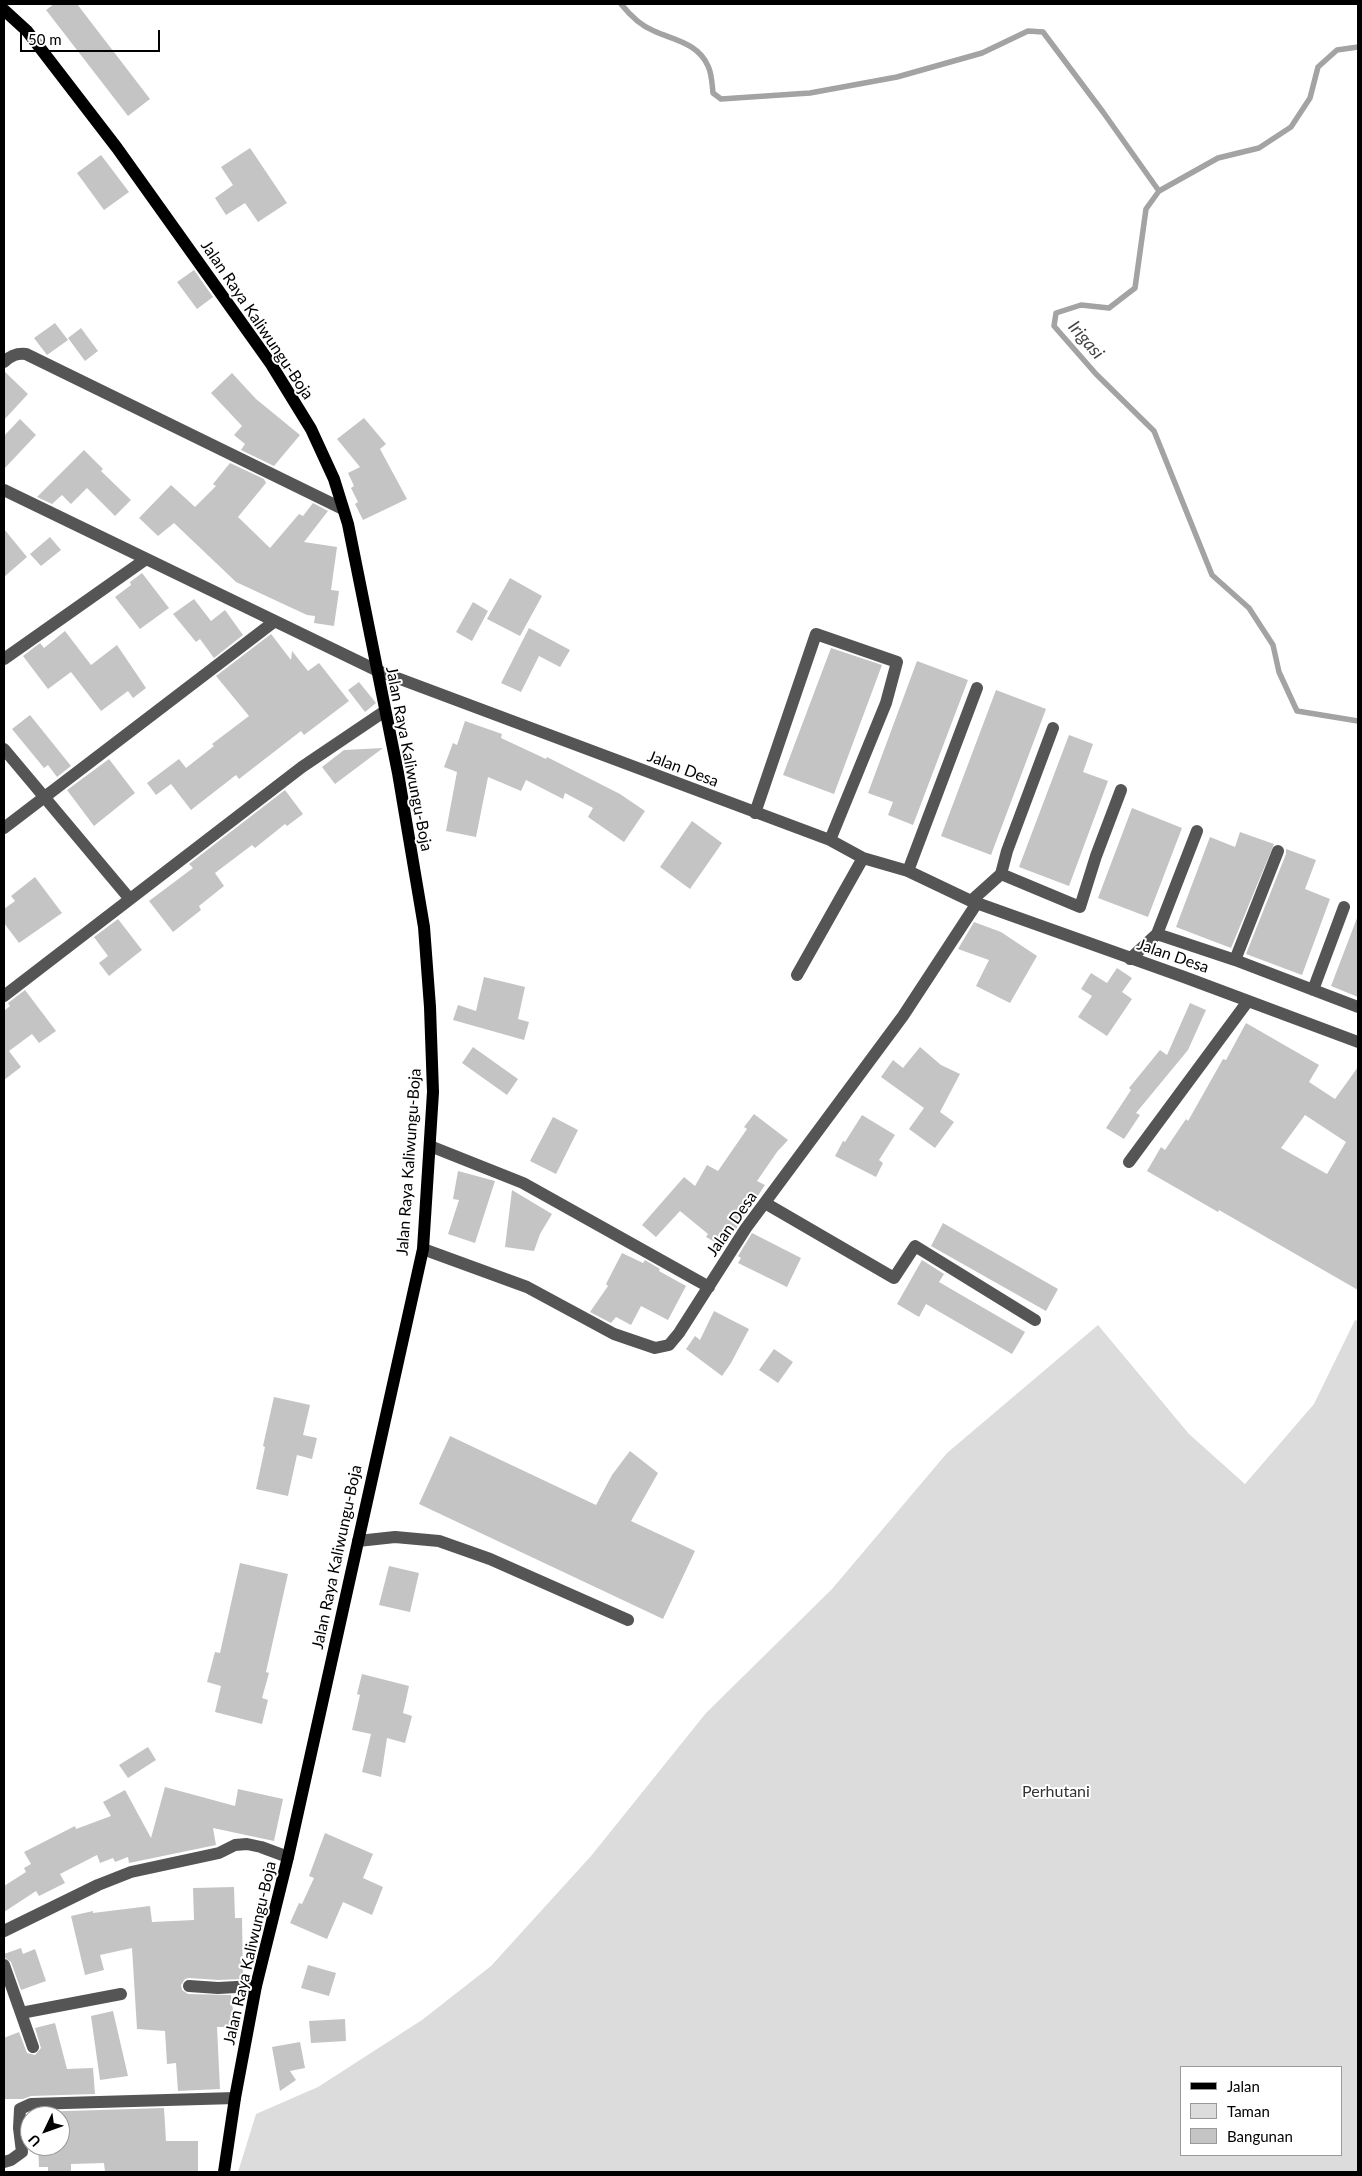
<!DOCTYPE html>
<style>
body{margin:0}
#map{position:relative;width:1362px;height:2176px;overflow:hidden;background:#fff;font-family:Lato,sans-serif}
canvas{display:block}
.frame{position:absolute;inset:0;border:5px solid #000;pointer-events:none}
.legend{position:absolute;left:1180px;top:2066px;width:162px;height:90px;box-sizing:border-box;background:#fff;border:1px solid #999;margin:0;padding:6px 9px;list-style:none;font-size:15px;color:#000}
.legend li{display:flex;align-items:center;gap:10px;height:25px}
.legend b{width:25px;border:1px solid #999}
.north{position:absolute;left:20px;top:2106px;width:50px;height:50px;box-sizing:border-box;background:#fff;border:1px solid #999;border-radius:50%;rotate:228deg;font-size:14px;font-weight:700;line-height:20px;text-align:center;color:#000}
.north::after{content:'';display:block;margin:auto;width:18px;height:22px;background:#000;clip-path:polygon(50% 0,100% 100%,50% 72%,0 100%)}
.scale{position:absolute;left:20px;top:30px;width:140px;height:22px;box-sizing:border-box;border:2px solid #000;border-top:0;padding-left:6px;font-size:15px;line-height:18px;white-space:nowrap;color:#000;-webkit-text-stroke:4px #fff;paint-order:stroke}
</style>
<div id="map">
<canvas width="1362" height="2176"></canvas>
<div class="frame"></div>
<ul class="legend">
<li><b style="height:6px;background:#000"></b>Jalan</li>
<li><b style="height:14px;background:#dcdcdc"></b>Taman</li>
<li><b style="height:14px;background:#c4c4c4"></b>Bangunan</li>
</ul>
<div class="north">U</div>
<div class="scale">50 m</div>
</div>
<script>
const ctx = document.querySelector('canvas').getContext('2d');
ctx.lineJoin = 'round';
function fill(path, color) {
  ctx.fillStyle = color;
  ctx.fill(path, 'evenodd');
}
function strokePath(path, color, width, dash) {
  ctx.strokeStyle = color;
  ctx.lineWidth = width;
  ctx.lineCap = dash ? 'butt' : 'round';
  ctx.setLineDash(dash || []);
  ctx.stroke(path);
}
function drawText(font, color, halo, rows, align = 'center') {
  ctx.font = font + ' Lato,sans-serif';
  ctx.lineWidth = 4;
  ctx.setLineDash([]);
  ctx.textBaseline = 'middle';
  ctx.strokeStyle = halo;
  ctx.fillStyle = color;
  for (const [text, x, y, turn = 0] of rows) {
    ctx.save();
    ctx.translate(x, y);
    ctx.rotate((+turn || 0) * Math.PI / 180);
    ctx.textAlign = isNaN(turn) ? turn : align;
    if (halo) ctx.strokeText(text, 0, 0);
    ctx.fillText(text, 0, 0);
    ctx.restore();
  }
}
fill(new Path2D(`
 M1355,1320L1358,1321V2172H238L256,2114L318,2087L422,2020L491,1966L591,1856L706,1713L832,1589L947,1453L1098,1325L1189,1434L1245,1484L1314,1404ZM1181,2067H1341V2155H1181Z`), '#dcdcdc');
strokePath(new Path2D(`
 M621,4C629,14 641,26 654,31C674,40 698,43 708,66C712,74 712,85 713,93L721,99L810,93L897,77L982,53L1028,31L1043,32L1103,112L1159,191
 M1358,47L1337,50L1318,67L1310,98L1291,127L1259,148L1218,158L1159,191L1146,209L1135,288L1109,308L1081,305L1056,313L1054,326L1096,374L1154,431L1212,575L1249,608L1273,645L1279,672L1297,711L1358,721`), '#a3a3a3', 5.5);
fill(new Path2D(`
 M54,4H77L150,99L128,116L46,10Z
 M250,148L287,203L258,222L245,203L226,215L215,198L233,185L221,167Z
 M101,155L129,192L104,210L77,173Z
 M194,270L213,297L197,309L177,282Z
 M55,323L68,340L47,355L34,338Z
 M81,328L98,351L85,361L68,338Z
 M4,371L28,394L4,420Z
 M232,373L256,399L300,435L274,466L241,450L245,444L234,435L242,426L211,393Z
 M364,418L386,444L380,449L407,499L363,520L355,504L358,502L351,488L354,486L348,473L360,467L337,439Z
 M20,419L36,435L4,469V436Z
 M84,450L103,469L101,471L131,500L115,516L87,488L71,504L62,495L52,504L37,497Z
 M230,463L264,479L266,483L238,517L270,548L299,514L303,516L313,503L328,511L304,542L337,547L331,590L339,591L334,626L314,623L315,616L307,615L236,582L174,523L158,536L139,518L171,485L195,507L216,486L213,484Z
 M4,529L27,557L4,577Z
 M50,537L61,550L41,566L30,554Z
 M142,573L169,608L140,629L115,597L131,585L130,582Z
 M510,578L542,596L520,636L487,619Z
 M194,599L211,621L225,610L243,635L214,658L200,639L196,642L173,614Z
 M473,602L488,611L472,641L456,632Z
 M529,628L570,650L560,667L539,656L521,692L501,683Z
 M65,631L91,665L117,645L146,688L133,698L128,691L101,711L71,672L48,689L23,656L40,643L44,648Z
 M271,634L291,660L292,651L308,671L319,663L349,701L304,735L301,731L239,779L236,775L191,810L171,784L156,795L147,783L179,759L186,768L214,746L212,744L249,716L216,676Z
 M831,648L882,665L834,794L783,775Z
 M917,661L968,680L913,825L888,815L893,802L868,793Z
 M359,682L376,703L365,712L348,690Z
 M996,690L1046,709L991,855L941,836Z
 M30,715L71,766L57,777L48,765L44,768L12,729Z
 M465,721L502,734L501,738L546,759L547,757L620,794L645,811L624,842L588,817L593,808L565,793L563,799L526,780L521,791L488,777L476,837L446,831L457,772L444,767L453,743L457,745Z
 M1069,735L1093,744L1083,772L1108,781L1069,886L1019,867Z
 M383,748L335,784L322,767L344,750Z
 M109,759L135,793L94,826L67,790Z
 M285,790L303,814L287,826L285,824L255,848L252,845L215,873L224,886L199,906L201,910L173,932L149,901L193,868L189,864Z
 M1132,808L1182,828L1148,917L1098,898Z
 M692,821L722,843L690,889L660,867Z
 M1240,832L1274,844L1231,948L1176,927L1210,837L1235,847Z
 M1286,849L1316,860L1305,889L1330,899L1302,975L1246,954L1286,854Z
 M35,877L62,913L19,943L4,923V909L15,901L11,896Z
 M1357,918L1358,919V997L1331,986Z
 M118,919L142,950L109,976L99,963L108,956L94,937Z
 M974,922L1001,932L1037,956L1010,1003L976,986L989,960L958,949Z
 M1117,968L1132,978L1122,992L1132,999L1107,1036L1078,1017L1092,996L1081,989L1091,973L1107,983Z
 M484,977L525,987L518,1019L529,1022L524,1040L453,1020L458,1005L476,1011Z
 M25,990L56,1031L39,1043L32,1034L9,1051L21,1067L4,1080V1011L10,1006L8,1003Z
 M1190,1003L1206,1010L1188,1050L1136,1113L1140,1115L1124,1139L1106,1128L1131,1090L1129,1088L1160,1050L1167,1055Z
 M1246,1023L1319,1065L1309,1082L1335,1099L1358,1067V1290L1219,1210L1218,1212L1147,1171L1161,1147L1165,1150L1186,1119L1188,1121L1223,1059L1226,1060ZM1305,1115L1346,1142L1327,1174L1281,1148Z
 M473,1047L518,1079L507,1095L462,1063Z
 M920,1047L941,1065L960,1074L940,1112L954,1122L935,1148L909,1129L924,1108L881,1077L893,1060L903,1068Z
 M754,1114L788,1140L777,1152L757,1181L765,1185L724,1247L706,1237L708,1234L680,1211L656,1237L642,1225L684,1177L695,1186L707,1165L718,1171L747,1129L744,1127Z
 M862,1115L895,1135L879,1160L883,1163L876,1177L835,1156L843,1141L845,1142Z
 M553,1117L578,1130L556,1174L530,1161Z
 M458,1171L495,1181L475,1243L448,1234L459,1200L453,1199Z
 M512,1190L552,1214L540,1234L534,1251L505,1247Z
 M943,1223L1058,1289L1046,1311L931,1246Z
 M752,1233L801,1258L787,1287L738,1263L741,1258L738,1256Z
 M622,1253L643,1263L645,1260L660,1269L659,1271L686,1286L668,1320L641,1306L631,1325L616,1317L611,1323L590,1312L608,1286L606,1284Z
 M922,1260L944,1274L939,1282L1025,1332L1012,1354L926,1304L919,1317L897,1304Z
 M714,1311L749,1329L731,1363L722,1376L686,1349L695,1336L700,1340Z
 M774,1349L793,1362L778,1383L759,1370Z
 M274,1397L310,1405L303,1435L317,1438L312,1459L297,1455L288,1496L256,1489L265,1447L263,1446Z
 M450,1436L596,1505L612,1475L630,1451L658,1473L631,1521L695,1551L663,1619L419,1504Z
 M240,1563L288,1574L266,1672L269,1673L262,1698L268,1700L262,1724L215,1712L221,1686L207,1682L215,1652L220,1653Z
 M389,1566L419,1573L410,1612L379,1605Z
 M362,1674L409,1686L403,1713L412,1716L405,1743L387,1738L381,1777L362,1772L371,1734L352,1730L360,1695L357,1694Z
 M148,1747L156,1760L128,1778L119,1765Z
 M165,1787L235,1806L238,1789L283,1799L274,1841L213,1828L216,1845L129,1863L128,1857L115,1862L113,1858L100,1863L97,1855L60,1874L65,1883L39,1896L36,1891L4,1912V1886L26,1872L24,1868L31,1864L24,1852L75,1826L76,1829L111,1816L103,1802L125,1790L151,1838Z
 M325,1833L373,1854L363,1878L383,1887L372,1915L343,1902L327,1939L290,1923L299,1903L302,1904L314,1878L309,1876Z
 M234,1887L235,1918H242L243,1979L218,1980L189,1978L185,1979L181,1985L182,1990L188,1994L231,1995L235,2027H217L220,2089L178,2091L176,2063L167,2064L165,2031L137,2029L132,1948L100,1955L104,1970L85,1975L71,1916L93,1911V1913L150,1906L152,1922L194,1920L193,1888Z
 M21,1948L23,1954L35,1949L46,1981L21,1990L11,1962L4,1957V1954Z
 M308,1965L336,1973L329,1996L301,1988Z
 M113,2011L128,2076L100,2080L91,2016Z
 M345,2019L346,2041L311,2043L309,2021Z
 M55,2023L67,2069L93,2068L95,2094L31,2096L23,2099H4V2038L19,2032L27,2053L35,2055L41,2048L35,2028Z
 M300,2042L305,2068L290,2071L296,2080L280,2091L272,2047Z
 M164,2108L166,2141H198V2172H105L104,2163L71,2164V2172H48V2167H39L38,2146H60V2116H37L36,2112Z`), '#c4c4c4');
strokePath(new Path2D(`
 M4,362C11,355 17,353 26,354L343,509
 M4,490L376,670L830,840L863,858L908,871L971,901L1184,977L1358,1042
 M4,659L146,559
 M4,749L129,898
 M755,813L816,634L897,662L886,703L830,840
 M4,828L275,621
 M908,871L977,688
 M1001,874L1007,851L1053,728
 M971,901L1001,874L1080,907L1096,856L1121,790
 M1157,934L1235,960L1278,851
 M1130,959L1157,934L1197,831
 M1235,960L1358,1007
 M797,975L863,858
 M1313,990L1344,907
 M4,996L302,767L385,711
 M430,1146L523,1183L709,1287
 M1129,1162L1248,1001
 M765,1203L894,1278L915,1246L1035,1320
 M423,1249L527,1287L614,1334L655,1348L669,1345L679,1333L746,1228L903,1016L977,903
 M358,1541L395,1537L439,1541L490,1559L628,1620
 M4,1931L98,1885L131,1872L219,1853L235,1845L247,1844L261,1847L288,1857
 M4,1965L21,2013
 M189,1986L218,1988L256,1986
 M33,2047L21,2013L121,1994
 M4,2162L11,2160L22,2152L19,2128L20,2109L31,2104L235,2098`), '#555', 12);
strokePath(new Path2D(`
 M4,10L27,31L117,148L271,364L311,429L334,479L348,524L398,773L424,927L430,1007L433,1092L423,1249L288,1857L256,1986L235,2098L224,2172`), '#000', 12);
drawText('16px', '#000', '#fff', [
 ["Jalan Raya Kaliwungu-Boja",257,320,56],
 ["Jalan Raya Kaliwungu-Boja",409,759,79],
 ["Jalan Desa",683,769,21],
 ["Jalan Desa",1173,956,19],
 ["Jalan Raya Kaliwungu-Boja",409,1162,-86],
 ["Jalan Desa",732,1224,-55],
 ["Jalan Raya Kaliwungu-Boja",337,1557,-78],
 ["Jalan Raya Kaliwungu-Boja",250,1953,-77]
]);
drawText('16px', '#333', '#fff', [
 ["Perhutani",1056,1792]
]);
drawText('italic 18px', '#444', '#fff', [
 ["Irigasi",1086,340,49]
]);
</script>
